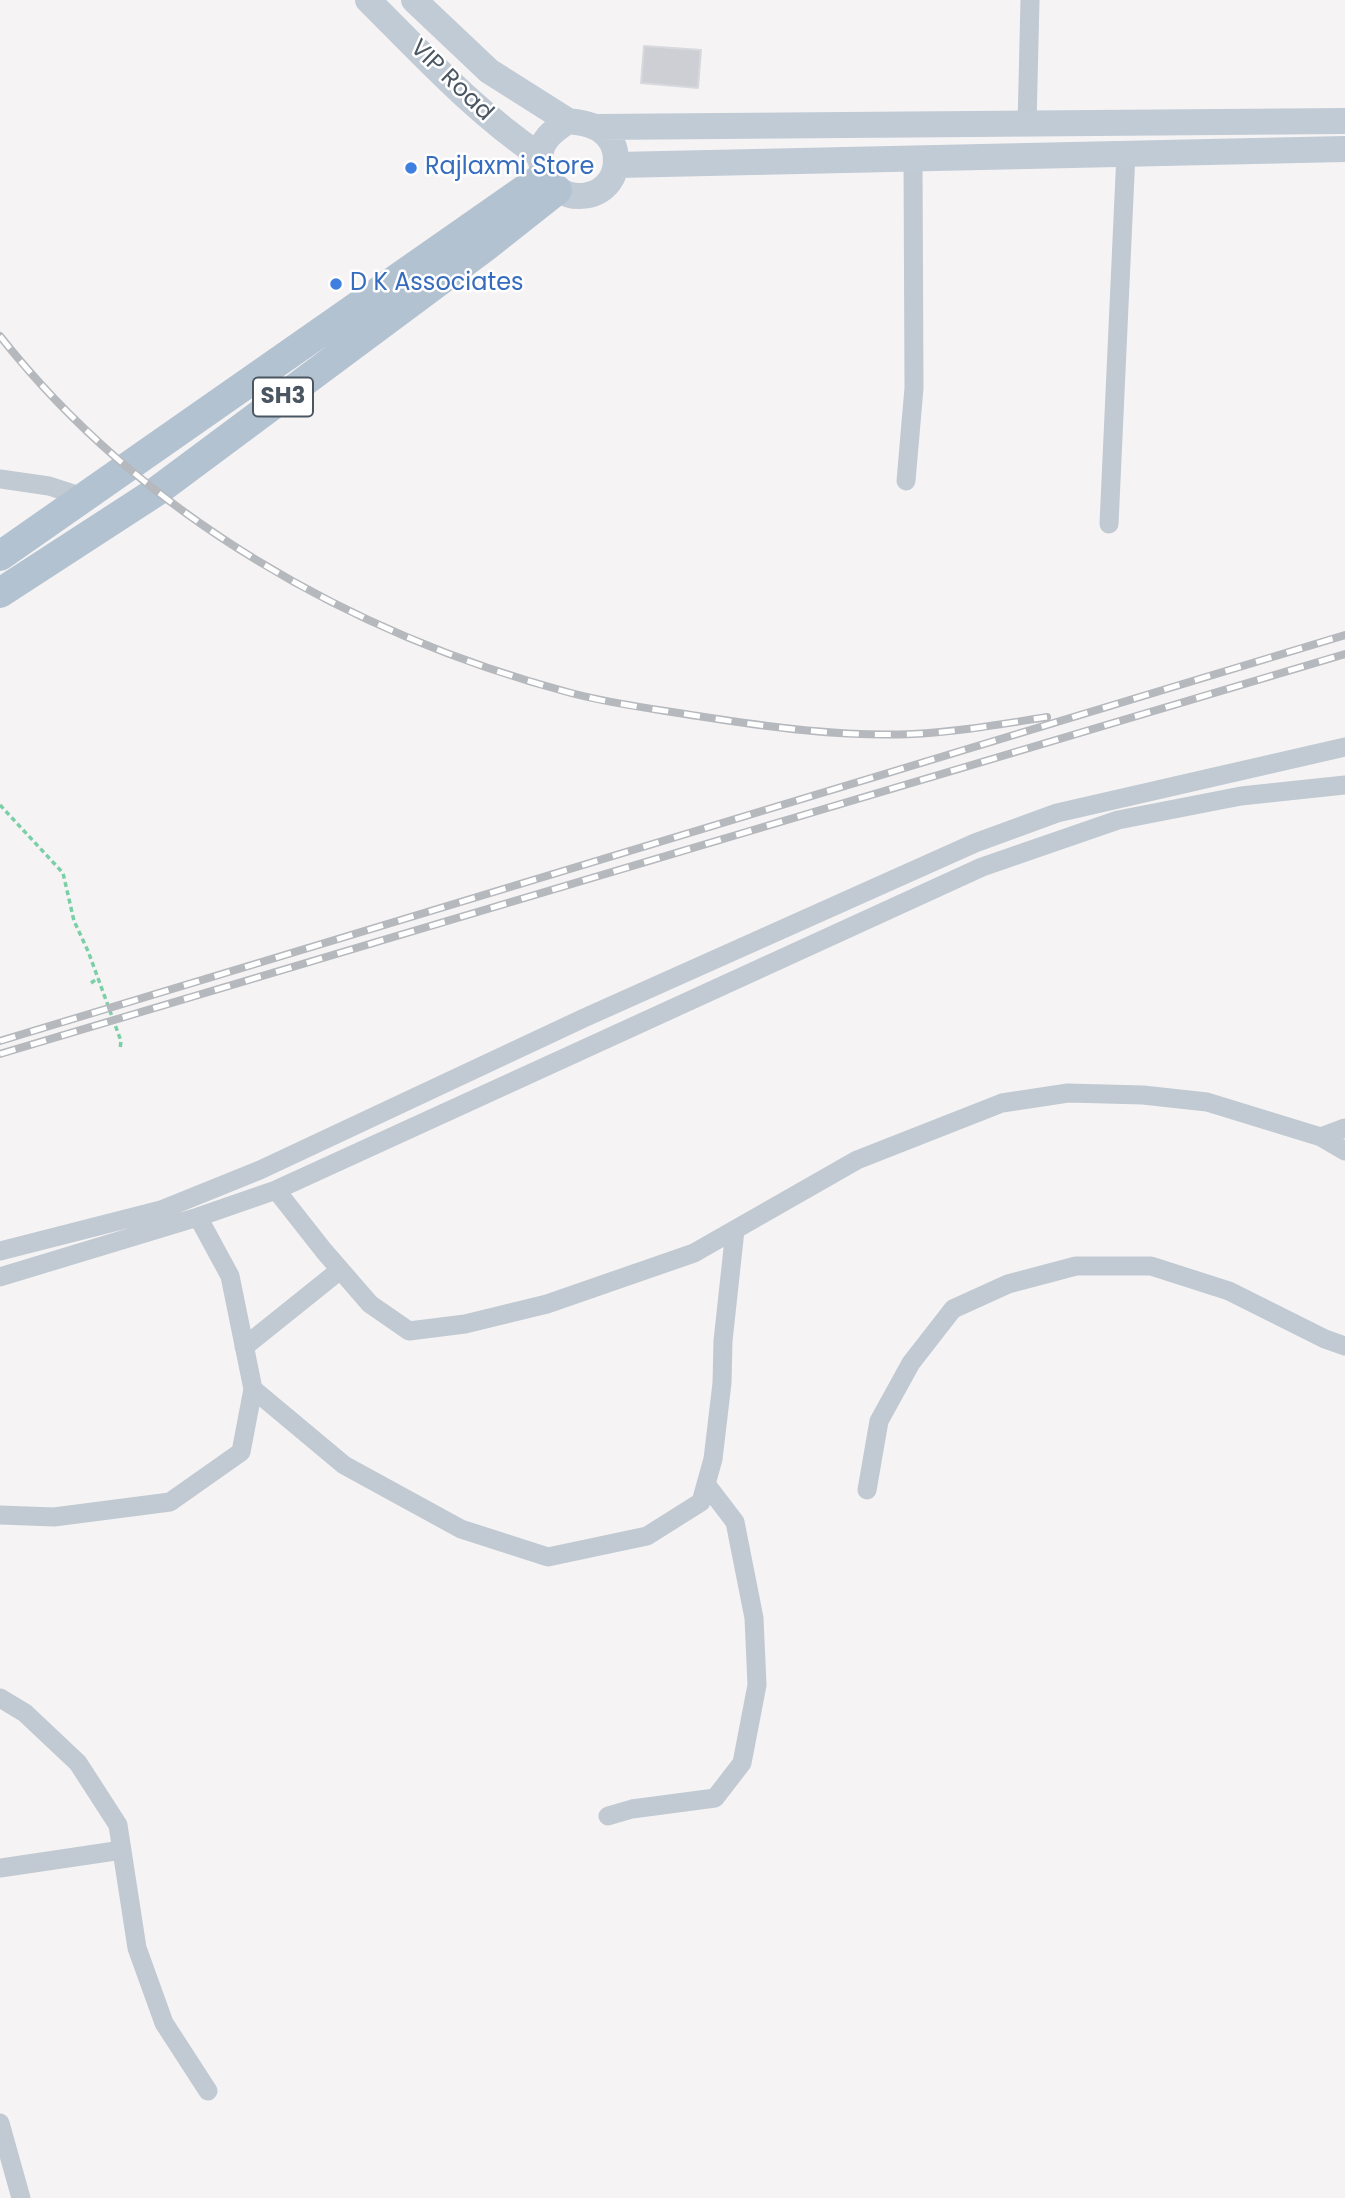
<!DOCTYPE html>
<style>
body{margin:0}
canvas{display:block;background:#f5f3f3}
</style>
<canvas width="1345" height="2198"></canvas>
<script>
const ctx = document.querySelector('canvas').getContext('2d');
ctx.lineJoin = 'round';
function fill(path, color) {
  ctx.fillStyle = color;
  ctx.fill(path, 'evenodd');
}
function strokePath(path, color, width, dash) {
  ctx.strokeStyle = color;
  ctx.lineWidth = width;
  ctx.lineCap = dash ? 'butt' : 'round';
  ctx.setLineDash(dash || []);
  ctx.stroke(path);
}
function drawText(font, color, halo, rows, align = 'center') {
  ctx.font = font + ' Poppins,sans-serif';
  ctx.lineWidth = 5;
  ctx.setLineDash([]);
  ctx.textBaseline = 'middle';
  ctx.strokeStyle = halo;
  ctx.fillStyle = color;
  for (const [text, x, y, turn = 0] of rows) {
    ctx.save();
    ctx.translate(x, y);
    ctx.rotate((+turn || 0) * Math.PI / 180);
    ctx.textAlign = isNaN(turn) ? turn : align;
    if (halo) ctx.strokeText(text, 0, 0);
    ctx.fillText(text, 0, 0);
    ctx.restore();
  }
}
const building = new Path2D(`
 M644,46L701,50L698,88L641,83Z`);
fill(building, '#cdcfd5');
strokePath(building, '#d7d9de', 2);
strokePath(new Path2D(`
 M0,805L63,873L74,921L88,951L121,1041L120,1049
 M91,983L98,978`), '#7ad0a6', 3.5, [5, 3.5]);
strokePath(new Path2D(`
 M1027,125L1030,0
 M0,479L49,486L83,497
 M906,481L914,388L913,158
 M1109,524L1126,153
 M1321,1137L1345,1128
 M276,1190L324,1251L370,1304L409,1331L465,1324L547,1304L694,1253L857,1160L1002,1103L1068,1093L1143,1095L1207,1102L1321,1137L1345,1151
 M0,1251L161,1210L260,1170L584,1018L975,843L1057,813L1345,747
 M0,1277L198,1217L276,1190L982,867L1118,820L1241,796L1345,785
 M244,1347L340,1270
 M253,1389L344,1465L461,1529L548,1557L647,1536L701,1502L713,1459L722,1383L723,1341L735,1230
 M867,1490L879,1421L911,1363L953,1309L1008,1284L1076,1266H1151L1229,1291L1325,1339L1345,1346
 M0,1515L54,1517L170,1502L241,1452L253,1389L230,1276L198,1217
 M0,1698L25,1713L78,1763L118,1825L137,1948L164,2023L208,2091
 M608,1816L632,1809L715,1798L742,1763L757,1685L754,1618L735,1522L706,1484
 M0,1868L122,1850
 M0,2123L21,2198`), '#c1cad2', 19);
strokePath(new Path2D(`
 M368,0C423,55 475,112 540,156
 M414,0L489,71L568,121
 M568,121C577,122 587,123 595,127C605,131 613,141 615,151C625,202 552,215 541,162C537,142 554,130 568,121Z
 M596,127L1345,121
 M618,165L1345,149`), '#c1cbd6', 26);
strokePath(new Path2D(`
 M0,556L544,176
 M0,593L157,491L485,247L557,190`), '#b3c2d1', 30);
const rail = new Path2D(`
 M0,336C141,515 352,635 571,693C612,704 655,709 698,716C768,727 841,737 913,734C958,732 1002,724 1047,717
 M0,1041L1345,635
 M0,1054L1345,654`);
strokePath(rail, '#b5b8bd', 8);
strokePath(rail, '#fff', 5, [16]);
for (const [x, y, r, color] of [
 [411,168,7,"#3f7fe0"],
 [336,284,7,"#3f7fe0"]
]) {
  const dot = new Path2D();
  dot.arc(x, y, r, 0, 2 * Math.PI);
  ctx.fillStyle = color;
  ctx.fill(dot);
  strokePath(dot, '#fff', 2.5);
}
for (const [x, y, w] of [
 [283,397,60]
]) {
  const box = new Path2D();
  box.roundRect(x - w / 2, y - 19.5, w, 39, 5);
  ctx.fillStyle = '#fff';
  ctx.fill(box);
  strokePath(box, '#4a5661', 2);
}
drawText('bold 23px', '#4a5661', null, [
 ["SH3",283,397]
]);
drawText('24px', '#4a5661', '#fff', [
 ["VIP Road",451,81,44]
]);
drawText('24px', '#366cbe', '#fff', [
 ["Rajlaxmi Store",425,168],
 ["D K Associates",350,284]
], 'left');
</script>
